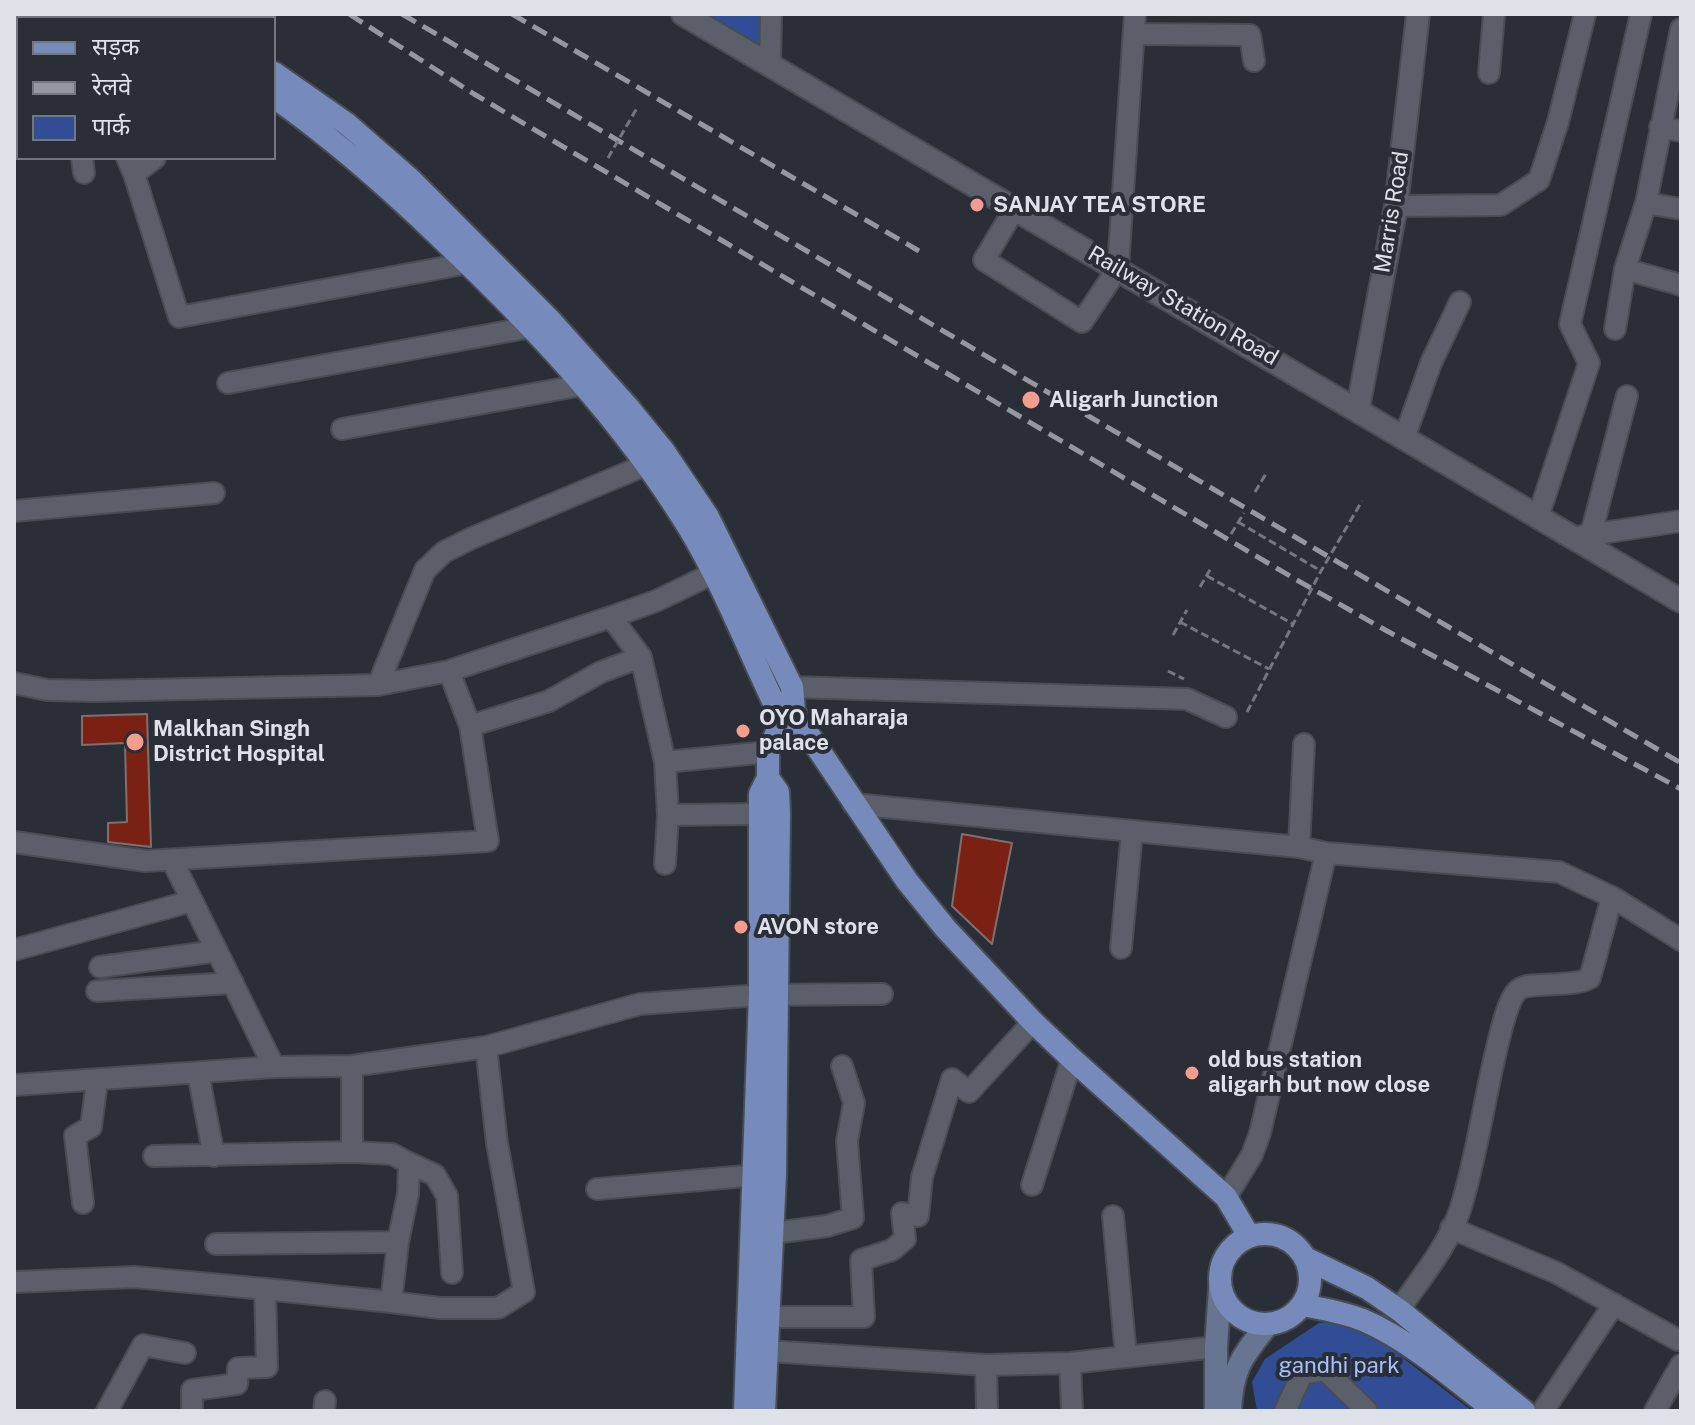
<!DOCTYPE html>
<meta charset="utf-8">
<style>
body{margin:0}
#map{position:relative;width:1695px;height:1425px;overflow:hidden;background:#2a2e37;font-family:"Public Sans","Noto Sans Devanagari",sans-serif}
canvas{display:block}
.frame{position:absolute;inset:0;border:16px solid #dee1e7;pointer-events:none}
.legend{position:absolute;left:16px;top:16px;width:260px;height:144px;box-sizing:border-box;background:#2a2e37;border:2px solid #72767d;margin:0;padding:10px 14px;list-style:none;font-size:24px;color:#dee1e7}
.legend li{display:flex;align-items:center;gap:16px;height:40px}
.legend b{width:40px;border:2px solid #72767d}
</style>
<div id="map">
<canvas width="1695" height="1425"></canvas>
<div class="frame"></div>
<ul class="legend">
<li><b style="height:10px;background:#768bbb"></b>सड़क</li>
<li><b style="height:10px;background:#94979f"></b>रेलवे</li>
<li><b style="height:22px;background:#314d95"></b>पार्क</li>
</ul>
</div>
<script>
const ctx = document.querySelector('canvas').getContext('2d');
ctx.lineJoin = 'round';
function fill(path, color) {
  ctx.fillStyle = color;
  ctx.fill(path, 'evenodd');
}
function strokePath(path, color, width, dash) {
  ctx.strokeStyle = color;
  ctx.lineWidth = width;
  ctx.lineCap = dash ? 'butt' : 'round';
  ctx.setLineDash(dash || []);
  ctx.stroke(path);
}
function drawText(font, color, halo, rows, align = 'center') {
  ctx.font = font + ' "Public Sans",sans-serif';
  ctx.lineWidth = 8;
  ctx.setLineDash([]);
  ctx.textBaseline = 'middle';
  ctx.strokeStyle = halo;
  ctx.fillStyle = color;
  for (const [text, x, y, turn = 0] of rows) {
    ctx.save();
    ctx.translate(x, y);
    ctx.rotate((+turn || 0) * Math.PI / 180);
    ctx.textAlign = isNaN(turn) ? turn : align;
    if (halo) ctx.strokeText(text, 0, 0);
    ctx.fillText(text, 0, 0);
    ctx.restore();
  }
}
fill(new Path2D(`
 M705,14H761V47Z
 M1352,1319L1472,1411H1257L1252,1382L1265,1359L1319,1323Z`), '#314d95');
const building = new Path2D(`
 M147,714L151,847L108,842V823L127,822L125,743L82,745V716Z
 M962,834L1012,843L992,944L952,906Z`);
fill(building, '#7b2114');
strokePath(building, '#7e706e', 2);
const minor = new Path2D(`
 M65,14L66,18
 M1134,34L1250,35L1254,61
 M770,66L771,14
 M1489,73L1494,14
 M1660,127L1681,131
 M82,158L84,173
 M127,158L134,174L155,158
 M134,174L179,317L468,263
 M1646,203L1681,209
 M1396,206L1501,205L1539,180L1558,122L1585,14
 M1015,208L984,260L1082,322L1118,268L1135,14
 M1625,269L1681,285
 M1615,329L1625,269L1646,203L1681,29
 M228,383L531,327
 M342,429L582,385
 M1405,436L1431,363L1460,302
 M14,511L214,493
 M1538,517L1589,363L1570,324L1641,14
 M1591,534L1627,396
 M1582,536L1681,521
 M611,617L641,657L665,762
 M14,683L47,690L94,691L378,685L449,671L611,617L656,601L714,573
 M378,685L425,570L444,552L472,538L648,464
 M792,687L1187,699L1226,717
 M470,726L549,701L601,672L641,657
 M853,804L1299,847L1326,853L1559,872L1612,897L1681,940
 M668,815L665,762L768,752
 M14,842L146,861L488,841L470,726L449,671
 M1299,847L1304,744
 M172,860L274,1067
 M665,864L668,815L762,814
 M1121,948L1132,832
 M14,950L192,901
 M100,967L217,951
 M97,991L233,983
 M352,1066V1152
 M198,1073L214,1156
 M14,1085L274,1067L352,1066L486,1047L640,1004L760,995L882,994
 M154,1156L352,1152L392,1154L409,1163L408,1194L398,1242L391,1302L265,1289L267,1367L238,1368L237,1384L192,1390V1411
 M409,1163L435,1175L447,1196L452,1273
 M1032,1185L1072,1059
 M597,1189L769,1174
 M1226,1197L1252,1155L1260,1133L1326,853
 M83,1203L75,1136L91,1127L97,1081
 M1113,1216L1126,1355
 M1451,1228L1557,1273L1678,1340
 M774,1233L827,1226L853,1218L847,1141L854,1103L842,1066
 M216,1244L398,1242
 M14,1282L134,1277L265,1289
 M391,1302L440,1308H498L524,1292L497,1143L486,1047
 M1399,1310C1420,1279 1448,1246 1460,1210C1475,1163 1483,1108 1494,1060C1498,1044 1506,1001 1518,990C1530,980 1570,989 1590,978L1612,897
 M768,1317H864L861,1260L892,1250L905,1239L902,1213L918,1216L922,1177L952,1079L969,1092L1033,1022
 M752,1350L986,1365
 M1070,1363L1072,1411
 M107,1411L143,1345L185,1353
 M324,1411L325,1401
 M987,1411L986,1365L1070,1363L1216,1347
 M1285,1411L1302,1374L1325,1370L1367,1411
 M1543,1411L1614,1304
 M1655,1411L1681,1365`);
const tertiary = new Path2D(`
 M683,14L1681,601
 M1358,408L1396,206L1418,14`);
const secondary = new Path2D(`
 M1216,1411V1347L1220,1288
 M1230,1411C1232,1367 1242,1357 1268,1324`);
const primary = new Path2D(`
 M130,14L137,18
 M185,14L191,18
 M274,73L347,124L410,179L550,320L627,406L663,450L708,517L792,687L794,711L798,719L907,881L946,929L1033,1022L1072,1059L1226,1197L1249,1236
 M274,97C334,139 388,187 441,238C533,325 623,420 689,528C722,583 746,644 774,703L794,711
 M1220 1279a45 45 0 1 1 90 0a45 45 0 1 1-90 0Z
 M1305,1258L1367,1288L1399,1310L1524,1411
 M1303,1305C1323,1309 1343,1312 1363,1320C1411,1341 1454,1379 1495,1411
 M745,1411L760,995V794L768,778V752L776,734L798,719
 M764,1411L775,1174L779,814L778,792L768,778`);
strokePath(minor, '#484c53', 24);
strokePath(tertiary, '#484c53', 26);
strokePath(secondary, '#484c53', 26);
strokePath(primary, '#484c53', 26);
strokePath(new Path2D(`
 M1255,492L1267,472
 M1238,522L1321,571
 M1231,534L1244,513
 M1207,576L1293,624
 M1200,587L1211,568
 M1180,622L1269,669
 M1173,635L1187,610
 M1168,671L1184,679`), '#73777e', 3, [8, 4]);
strokePath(minor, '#5b5f6a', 20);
strokePath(tertiary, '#5b5f6a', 22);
strokePath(secondary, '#687592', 22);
strokePath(primary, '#768bbb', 22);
strokePath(new Path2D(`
 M349,14L474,94L1295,579L1387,631L1681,789
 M402,14L1681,763
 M512,14L919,251`), '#94979f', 5, [16, 8]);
strokePath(new Path2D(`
 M608,158L637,108
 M1247,712L1321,571L1362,501`), '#73777e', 3, [8, 4]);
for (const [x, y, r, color] of [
 [977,205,8,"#f49d8d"],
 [1031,400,10,"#f49d8d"],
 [743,731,8,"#f49d8d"],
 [135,742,10,"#f49d8d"],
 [741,927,8,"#f49d8d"],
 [1192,1073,8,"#f49d8d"]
]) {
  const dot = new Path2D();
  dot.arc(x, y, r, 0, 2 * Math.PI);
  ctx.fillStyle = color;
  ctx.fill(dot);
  strokePath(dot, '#2a2e37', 3);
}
drawText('bold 22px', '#dee1e7', '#2a2e37', [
 ["SANJAY TEA STORE",993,205],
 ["Aligarh Junction",1049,400],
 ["OYO Maharaja",759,718],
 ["palace",759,743],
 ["Malkhan Singh",153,729],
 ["District Hospital",153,754],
 ["AVON store",757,927],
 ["old bus station",1208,1060],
 ["aligarh but now close",1208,1085]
], 'left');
drawText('22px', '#dee1e7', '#2a2e37', [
 ["Marris Road",1392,212,-81],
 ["Railway Station Road",1183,306,30]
]);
drawText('22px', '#a4c0fe', '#2a2e37', [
 ["gandhi park",1339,1366]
]);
</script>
